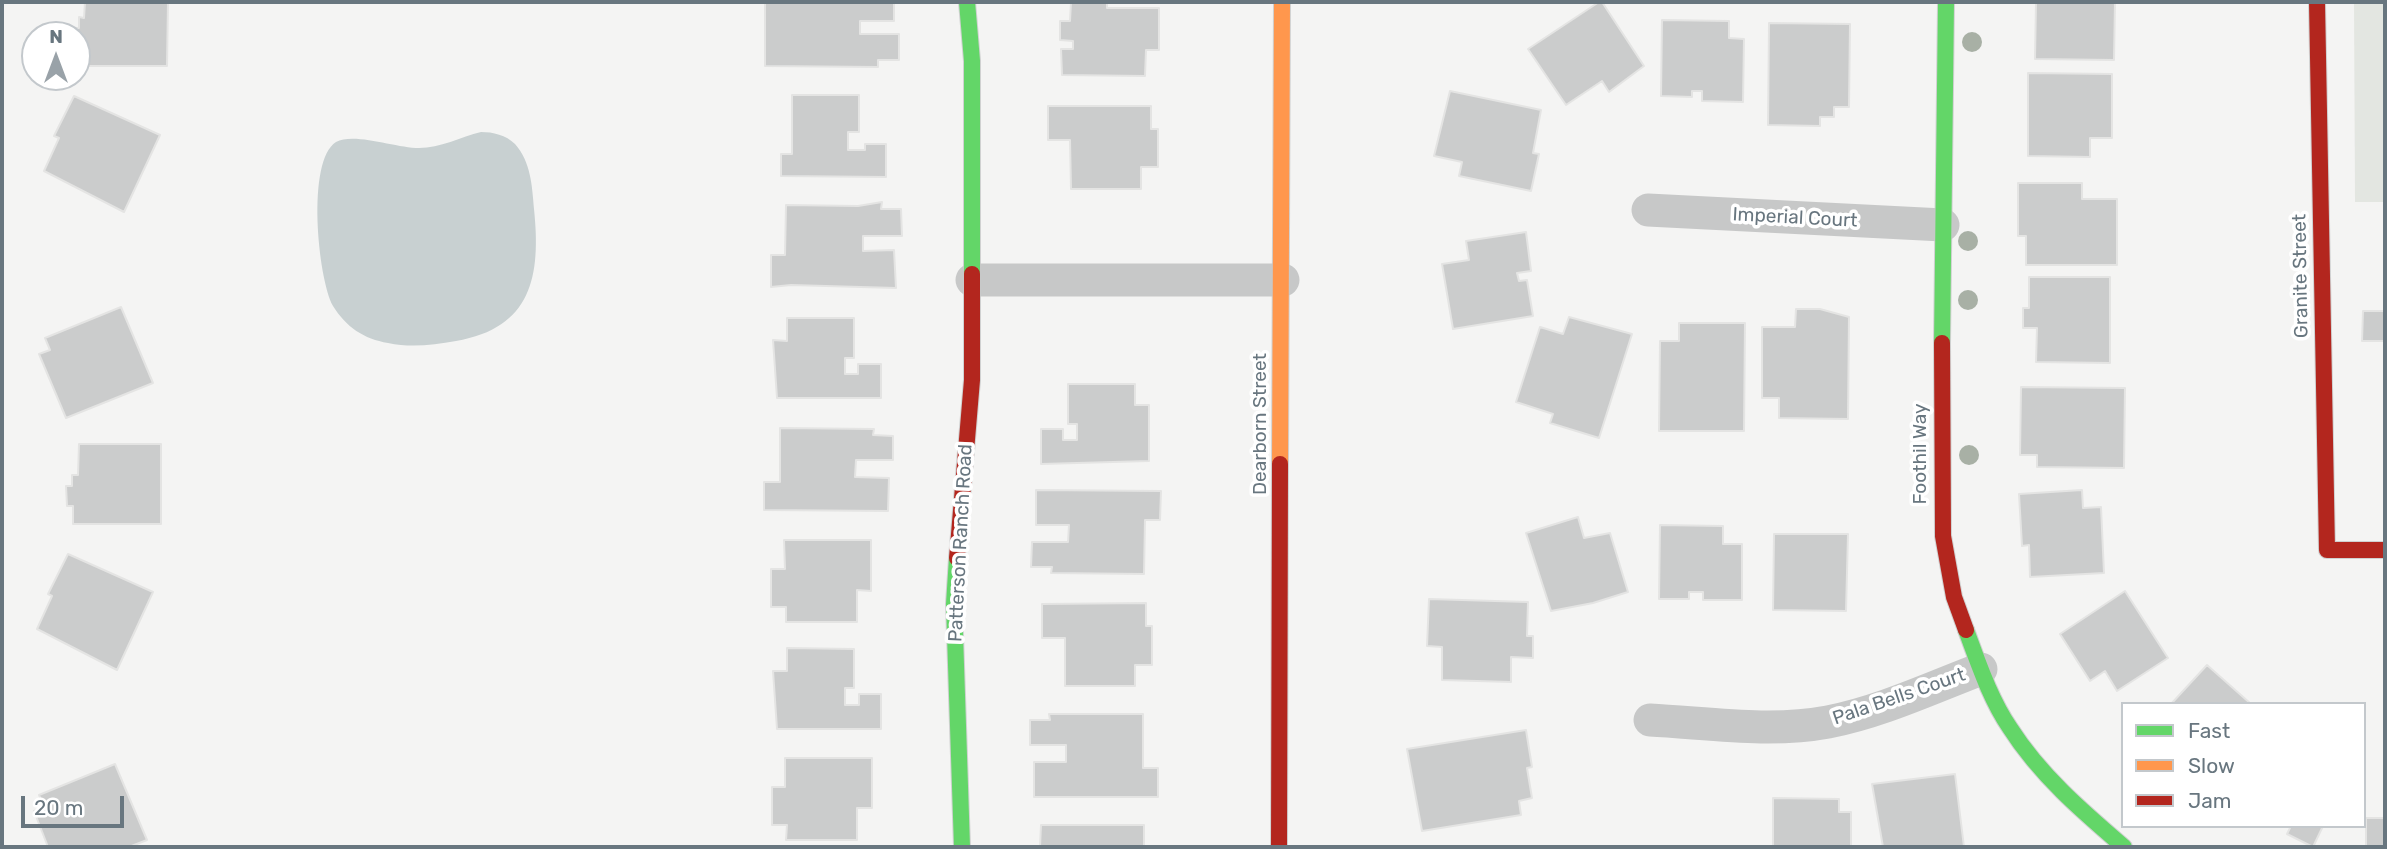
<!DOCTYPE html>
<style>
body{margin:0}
#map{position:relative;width:2387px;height:849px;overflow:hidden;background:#f4f4f3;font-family:Rubik,sans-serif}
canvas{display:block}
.frame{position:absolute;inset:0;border:4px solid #68767f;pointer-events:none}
.legend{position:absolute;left:2121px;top:702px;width:245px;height:126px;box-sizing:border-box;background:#fff;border:2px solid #c3c8cc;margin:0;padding:9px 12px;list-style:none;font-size:21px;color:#68767f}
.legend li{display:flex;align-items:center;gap:14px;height:35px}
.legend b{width:35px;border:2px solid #c3c8cc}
.north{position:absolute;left:21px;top:21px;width:70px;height:70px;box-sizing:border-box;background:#fff;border:2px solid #c3c8cc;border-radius:50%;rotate:0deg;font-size:19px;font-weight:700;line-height:28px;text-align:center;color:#68767f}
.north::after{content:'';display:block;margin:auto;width:24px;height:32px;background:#99a2a8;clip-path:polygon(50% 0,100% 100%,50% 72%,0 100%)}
.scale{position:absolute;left:21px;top:796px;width:103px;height:32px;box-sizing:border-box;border:4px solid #68767f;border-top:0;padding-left:9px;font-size:21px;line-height:24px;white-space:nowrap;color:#68767f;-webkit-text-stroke:5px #fff;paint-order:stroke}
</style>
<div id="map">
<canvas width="2387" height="849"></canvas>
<div class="frame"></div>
<ul class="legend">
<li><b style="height:9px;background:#63d668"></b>Fast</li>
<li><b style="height:9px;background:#ff974d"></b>Slow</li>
<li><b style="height:9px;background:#b3261e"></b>Jam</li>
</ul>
<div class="north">N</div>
<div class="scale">20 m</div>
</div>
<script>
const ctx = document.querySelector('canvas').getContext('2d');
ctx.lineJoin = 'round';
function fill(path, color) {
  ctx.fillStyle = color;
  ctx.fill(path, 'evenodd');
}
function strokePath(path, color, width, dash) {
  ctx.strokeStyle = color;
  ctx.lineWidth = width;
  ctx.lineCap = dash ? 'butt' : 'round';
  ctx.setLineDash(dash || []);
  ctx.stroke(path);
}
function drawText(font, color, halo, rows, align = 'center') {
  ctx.font = font + ' Rubik,sans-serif';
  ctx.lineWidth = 7;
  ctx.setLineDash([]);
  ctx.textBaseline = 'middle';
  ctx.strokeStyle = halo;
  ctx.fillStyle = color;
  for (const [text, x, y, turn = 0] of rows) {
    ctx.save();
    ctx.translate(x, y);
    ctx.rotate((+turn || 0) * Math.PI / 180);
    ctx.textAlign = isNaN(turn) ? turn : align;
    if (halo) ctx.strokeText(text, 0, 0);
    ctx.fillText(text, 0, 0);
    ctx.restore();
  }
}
fill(new Path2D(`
 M2354,2H2385V202H2355Z`), '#e3e6e1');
fill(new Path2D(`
 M481,132C493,132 506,135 515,144C531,162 532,186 534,209C541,276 532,328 456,341C433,345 411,348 388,343C364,339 346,327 333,306C318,278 306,161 336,142C354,132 396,148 419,148C440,148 461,137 481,132Z`), '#c8d0d1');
const building = new Path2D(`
 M85,2H168L167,66H79V47H77V35H73V28H79V17L84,18Z
 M765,2H894V21H860V34H899V60H878V67L765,66Z
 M1071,2H1107V8H1159V50H1146L1145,76L1062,75L1061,49H1073V41L1060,40V21H1070Z
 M1599,2H1602L1644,66L1609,92L1602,81L1566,105L1528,49Z
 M2036,2H2115L2114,60L2035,59Z
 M1662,20L1729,21V38L1744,39L1743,102L1702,101V91H1692V97L1661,96Z
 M1769,23L1850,24L1849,107H1834V117H1820V126L1768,125Z
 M2028,73L2112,74V138H2090V157L2028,156Z
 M1450,91L1541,110L1533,153L1539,154L1531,191L1459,176L1462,162L1434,156Z
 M792,95H859V132H848V150H865V144H886V177L781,176V154H792Z
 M74,96L160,135L124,212L44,171L59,138L54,136Z
 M1048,106H1151V129H1158V167H1141V189H1071L1070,140H1048Z
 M2018,183H2082V199H2117V265H2026V236H2018Z
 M882,202L881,209H901L902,236H863V251L894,250L896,288L791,285L771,287V255H785L786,205L858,206Z
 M1526,232L1531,271L1517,273L1519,281L1527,280L1533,316L1453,329L1442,264L1469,260L1466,241Z
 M2029,277H2110V363L2036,362L2037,328H2023V308H2029Z
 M121,307L153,383L66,418L39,354L50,350L45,338Z
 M1796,309H1820L1849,317L1848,419L1779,418V398H1762V327H1795Z
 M2363,311H2385V341H2362Z
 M1569,317L1632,334L1599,438L1550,423L1553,414L1516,402L1540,327L1563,334Z
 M787,318H854V358H845V374H858V364H881V398H777L773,340L787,341Z
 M1679,323H1745L1744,431H1659L1660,341H1679Z
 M1068,384H1135V405H1149V461L1041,464V429H1063V440H1077V424H1068Z
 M2021,387L2125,388L2124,468L2037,467V455H2020Z
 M780,428L874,429L873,435L893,436V460H856L855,477L889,478L888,511L764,510V482H780Z
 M79,444H161V524H73V506H67L66,486H72V475H78Z
 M1036,490L1161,491L1160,520H1145L1144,574L1051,573L1052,567H1031L1032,542H1068L1069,525H1036Z
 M2082,490L2083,508L2101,507L2104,573L2030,577L2029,545L2022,546L2019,494Z
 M1578,517L1584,538L1610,533L1628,592L1593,603L1551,611L1526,533Z
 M1660,525L1723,526V544H1742V600H1703V592H1689V599H1659Z
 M1774,534H1848L1846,611L1773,610Z
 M784,540H871V591L857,590V622H786V607H771V569H785Z
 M68,554L153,592L117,670L37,629L52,596L48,594Z
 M2125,591L2168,658L2117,691L2105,671L2090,681L2060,634Z
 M1429,599L1528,602L1527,636H1533V658L1511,657V682L1442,680V647L1427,646Z
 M1146,603V626H1152V665H1135V686H1065V638H1042V604Z
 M787,648L854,649V688H845V705H859V694H881V729H777L773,671H787Z
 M2207,665L2251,704H2171Z
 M1049,714H1143V768H1158V797H1034V762H1066V745H1030V720H1050Z
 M1526,730L1532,767L1527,768L1532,798L1519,801L1521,815L1422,831L1407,749Z
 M785,758H872V808H857V840H786L787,825H772V787H785Z
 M115,764L147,840L129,847H48L34,811L44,807L39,795Z
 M1955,774L1964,847H1883L1872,784Z
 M1773,798L1839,799V812H1851V847H1773Z
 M2366,818H2385V847H2366Z
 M1041,825H1144V847H1040Z
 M2287,826H2323L2313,847L2287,834L2290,828Z`);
fill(building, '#cbcccc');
strokePath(building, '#e4e4e3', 2);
const fast = new Path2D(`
 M967,2L972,61V274
 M1942,343L1946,2
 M957,558L954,604L962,847
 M1966,630C1978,662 1990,699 2010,728C2040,775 2082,811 2124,847`);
const slow = new Path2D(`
 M1280,464L1282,2`);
const jam = new Path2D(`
 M2317,2L2327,550H2385
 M1942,343L1943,536L1954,597L1966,630
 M957,558L972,380V274
 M1279,847L1280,464`);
strokePath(fast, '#d0d1d1', 18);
strokePath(slow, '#d0d1d1', 18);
strokePath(jam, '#d0d1d1', 18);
strokePath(new Path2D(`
 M1648,210L1943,225
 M972,280H1283
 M1650,720C1708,723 1770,733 1828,722C1880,712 1931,688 1981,669`), '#c7c8c8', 33);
strokePath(fast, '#63d668', 16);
strokePath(slow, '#ff974d', 16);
strokePath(jam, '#b3261e', 16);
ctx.fillStyle = '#a8b0a5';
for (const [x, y] of [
 [1972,42],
 [1968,241],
 [1968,300],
 [1969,455]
]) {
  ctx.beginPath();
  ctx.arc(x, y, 10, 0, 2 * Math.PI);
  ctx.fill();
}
drawText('19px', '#68767f', '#fff', [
 ["Imperial Court",1795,218,3],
 ["Granite Street",2301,276,-91],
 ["Dearborn Street",1261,424,-90],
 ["Foothil Way",1921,454,-90],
 ["Patterson Ranch Road",961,543,-87],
 ["Pala Bells Court",1899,697,-19]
]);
</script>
